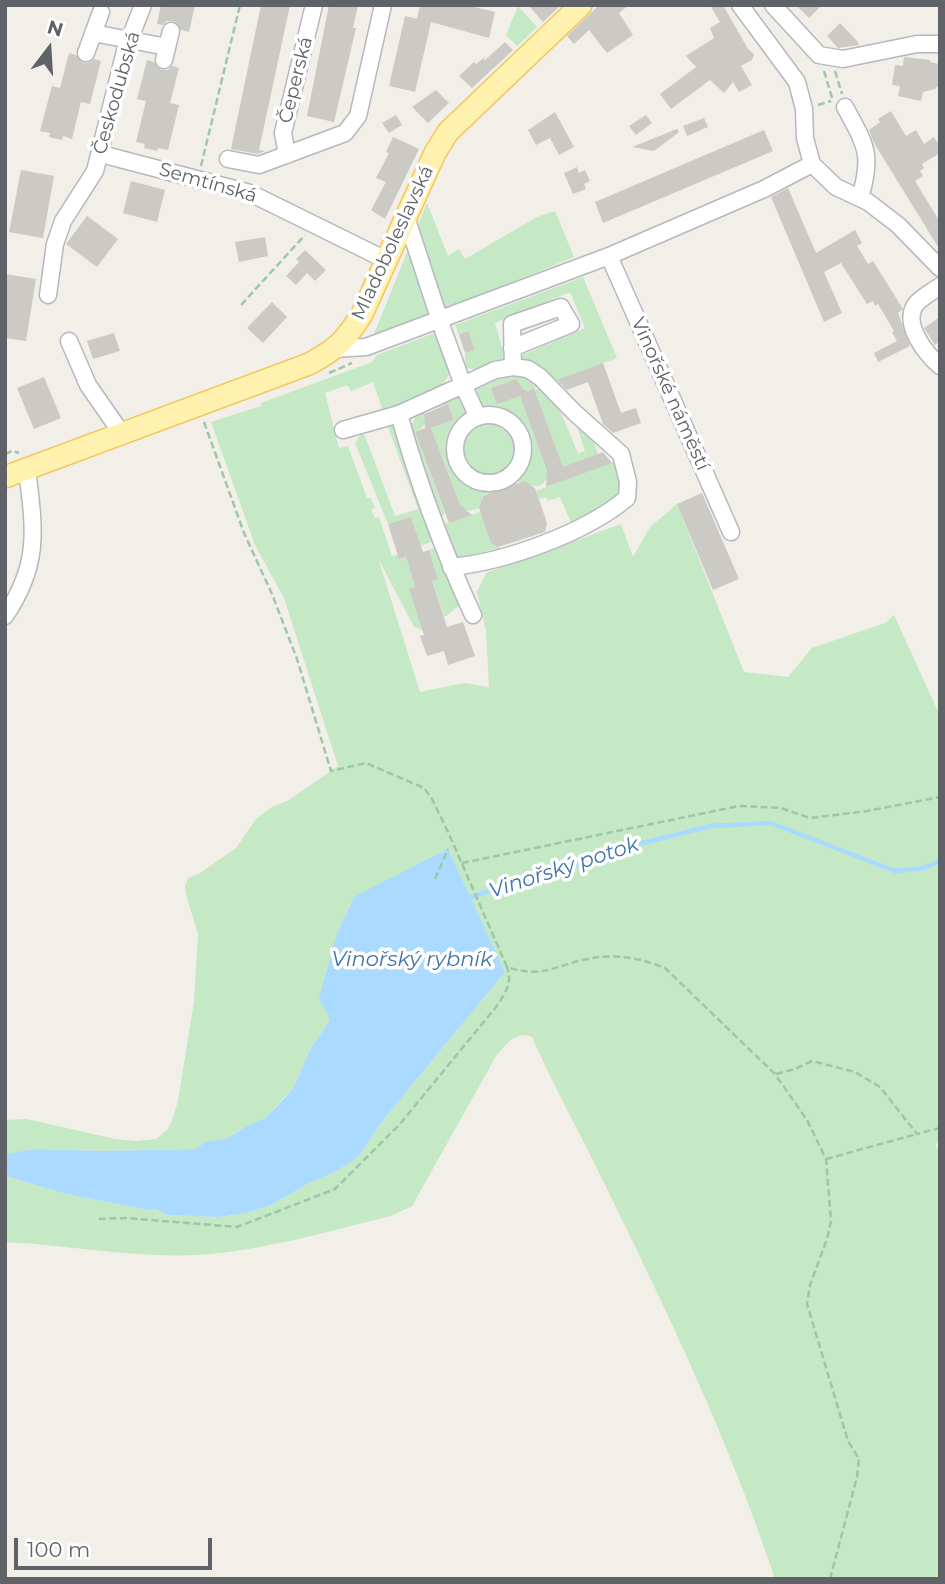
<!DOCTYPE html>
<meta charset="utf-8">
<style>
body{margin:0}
#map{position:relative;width:945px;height:1584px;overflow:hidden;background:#f1efe8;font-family:Montserrat,sans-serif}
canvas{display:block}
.frame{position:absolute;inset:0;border:7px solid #5f6368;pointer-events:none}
.north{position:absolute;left:14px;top:14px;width:70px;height:70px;-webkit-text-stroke:5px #fff;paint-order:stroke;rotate:17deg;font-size:19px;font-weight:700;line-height:28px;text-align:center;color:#5f6368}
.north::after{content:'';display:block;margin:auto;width:24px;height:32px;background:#5f6368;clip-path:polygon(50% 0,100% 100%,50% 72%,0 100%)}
.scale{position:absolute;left:14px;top:1538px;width:198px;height:32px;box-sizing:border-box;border:4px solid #5f6368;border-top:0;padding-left:9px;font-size:21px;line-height:24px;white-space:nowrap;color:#5f6368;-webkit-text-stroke:5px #fff;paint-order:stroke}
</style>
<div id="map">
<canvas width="945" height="1584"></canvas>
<div class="frame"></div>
<div class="north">N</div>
<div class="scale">100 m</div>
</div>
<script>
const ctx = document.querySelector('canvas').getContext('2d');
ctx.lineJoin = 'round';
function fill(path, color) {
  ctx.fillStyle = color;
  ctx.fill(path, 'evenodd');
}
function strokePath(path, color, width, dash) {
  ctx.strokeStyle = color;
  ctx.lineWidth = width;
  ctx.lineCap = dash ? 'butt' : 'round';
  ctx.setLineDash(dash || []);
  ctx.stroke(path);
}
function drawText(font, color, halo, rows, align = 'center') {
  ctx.font = font + ' Montserrat,sans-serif';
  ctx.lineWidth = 7;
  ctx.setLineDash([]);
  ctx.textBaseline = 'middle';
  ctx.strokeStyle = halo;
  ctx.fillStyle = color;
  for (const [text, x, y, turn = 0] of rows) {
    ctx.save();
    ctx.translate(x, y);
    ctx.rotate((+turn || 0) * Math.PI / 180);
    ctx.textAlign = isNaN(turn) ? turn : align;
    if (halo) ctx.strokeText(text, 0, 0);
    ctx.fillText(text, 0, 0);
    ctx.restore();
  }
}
fill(new Path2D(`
 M518,6L537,27L517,46L506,35Z
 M427,203L448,256L459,249L465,259L537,217L555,211L574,257L372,339Z
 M583,277L617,358L550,383L518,357L585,328L570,292L495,323L506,361C492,366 480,373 465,367V353L474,350L468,332L459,335L455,325Z
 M437,332L451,370C440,398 409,404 383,411L373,382L351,391L347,385L325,393L339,448L348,446L367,498H371L375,508L371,510L375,518L379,517L392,556L398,555L400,559L406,557L415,587L409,589L423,630L414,627L378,558L420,692L464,683L489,687L486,631L477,592L486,573L621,524L633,557L650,527L677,504L744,672L788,677L812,648L885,623L894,615L940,716V1142L935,1144L940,1154V1579H775C730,1443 668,1313 605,1185C581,1135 554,1087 532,1037C516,1030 506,1044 496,1056L412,1206L391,1216C328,1231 263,1251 197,1255C133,1258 69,1245 5,1242V1172L9,1177L66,1194L148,1210L154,1209L167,1215L220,1217L246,1213L271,1205L309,1183L337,1171L359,1156L380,1124L505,972L448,850L355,896L330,1020L310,1050L294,1087L265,1118L245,1127L228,1138L205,1142L196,1149L102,1151L33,1149L5,1156V1120L27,1119L115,1139L136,1141L156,1139L167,1130L172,1121L178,1101L194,1001L198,934L186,895L185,886L188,878L199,874L236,848L256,819L272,807L289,800L338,766L284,598L255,545L211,422L261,406V403L372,362L377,355Z
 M516,370L543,385L527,391L519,386L515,379L491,388L520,396L549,477C538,488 542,486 526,485L525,481L511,483C516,476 524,469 526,460C532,433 510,412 484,413L469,383Z
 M543,386L555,399L578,453L585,451L574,418L591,433L598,454L564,471L535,390Z
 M462,387L471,416C466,422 460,426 457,432C445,454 457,478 479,486C484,488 489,488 495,489L494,492L482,496L483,500L479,508L469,511L461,508L431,428L454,420L448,404L424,412C427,423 425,427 415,432L445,514L439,517L443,525L480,512L501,550L493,549L459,559L450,554L409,435C414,405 437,400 462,387Z
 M459 451a30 30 0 1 1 60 0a30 30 0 1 1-60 0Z
 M398,423L433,541L421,546L411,517L388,524L355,443L361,434L365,436L395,516L418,509L388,427Z
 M618,460L621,468L619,498L572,525L560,497L548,501L546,497L539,499L536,491Z
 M436,547L461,604L446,616H444L432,581L438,579L429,550Z`), '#c5e8c5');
fill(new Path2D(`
 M448,849L505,972L380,1124L359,1156L337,1171L309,1183L271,1205L246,1213L219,1217L167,1215L155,1209L148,1210L66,1194L9,1177L5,1172V1156L8,1154L33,1149L102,1151L196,1149L205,1142L228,1138L245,1127L265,1118L281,1102L294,1087L310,1050L330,1020L319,998L337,934L355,896Z`), '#aadaff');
strokePath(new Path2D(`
 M468,900L471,897L503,886L565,870L606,852L711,826L771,823L895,871L924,868L940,861`), '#aadaff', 4.5);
fill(new Path2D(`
 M161,5H195L189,32L181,30L174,21H167L163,25L157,24Z
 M261,5H290L259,150L265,151L258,154L231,149Z
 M329,5H358L353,28H356L334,122L307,116Z
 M420,5H467L495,12L489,38L431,22L415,92L389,86L405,16L417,19Z
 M528,5H561L543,22Z
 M599,5H629L619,13L633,35L607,53L589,30L574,44L567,36Z
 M710,5H723L748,49L754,54L752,60L741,66L752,85L739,92L733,82L724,93L710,80L671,109L660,94L696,67L686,56L714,38L710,28L720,22Z
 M796,5H822L809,18Z
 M840,23L857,41L859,45L838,48L827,36Z
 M505,42L513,50L472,88L459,76L474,62L476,64L485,57L484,61Z
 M69,53L76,55L83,63H88L94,59L101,61L90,104L81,102L72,139L63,136L62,140L49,137L50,133L40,131L52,86L60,88Z
 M904,57L930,60V62L939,64V85L935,89L923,92L921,101L898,96L900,86L892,85L895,65L903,66Z
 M147,60L154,62L161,70H168L172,66L179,68L170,103L179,105L168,150L158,148L157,151L144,148L145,144L136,142L146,101L137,99Z
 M436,90L449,103L428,123L412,107Z
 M891,111L906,136L916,130L924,144L934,137L940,146V153L922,164L924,168L920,171L923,176L915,181L940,222V250L874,143L869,130L880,122L878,119Z
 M555,112L574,147L559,155L550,138L536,145L528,130Z
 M396,115L402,125L389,133L382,123Z
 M646,115L652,123L636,135L629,126Z
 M704,118L708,127L687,136L683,126Z
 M677,129L679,132L654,151L632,147Z
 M764,130L773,151L603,223L595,202Z
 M393,137L419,149L385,219L371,210L386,182L376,178L389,153L386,152Z
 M577,167L579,173L585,170L590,181L584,184L586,189L573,194L564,173Z
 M21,170L54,176L43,238L9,232Z
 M131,181L165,190L157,222L123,213Z
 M788,188L816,253L855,230L862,243L857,246L868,264L873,261L903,309L898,313L910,346L878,362L874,353L897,341L892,332L894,331L878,304L875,306L873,301L867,304L841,263L824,272L842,313L824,322L771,197Z
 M87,216L118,239L97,267L66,244Z
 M265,237L268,256L239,262L235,242Z
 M305,250L326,270L315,281L307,273L296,285L286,276L299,262L296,259Z
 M5,274L36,279L26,341L5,338Z
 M272,302L287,317L263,343L247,328Z
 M940,317V341L935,345L924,328Z
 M468,331L475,350L465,353L459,335Z
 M114,333L120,351L93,359L87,341Z
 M603,363L621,413L636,408L641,423L613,433L603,424L588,382L567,390L557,380Z
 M44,377L61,418L34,429L17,388Z
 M516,379L523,389L528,391L534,388L563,467L603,452L612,463L546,487L547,471L520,396L497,404L491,388Z
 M448,404L454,420L431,428L460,505L472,515L449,523L415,432L425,428L424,414Z
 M524,481L535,488L547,523L545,532L498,547L491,543L479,508L483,496Z
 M702,493L739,579L713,590L677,504Z
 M411,517L423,552L429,550L438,579L432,581L447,627L463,622L475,656L448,665L444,651L427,656L420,636L424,635L409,589L415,587L406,557L399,559L388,524Z`), '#cccac5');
const minor = new Path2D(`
 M740,5L797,82L804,109L805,138L812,164L836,187L868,202L898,225L940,268
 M773,5L819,55L843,59L917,44H940
 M93,33L167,47
 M86,53L101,12
 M164,60L171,31
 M845,107C866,146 873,154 860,198
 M101,154L250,193L386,260
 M287,155L283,133L314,5
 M228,159L259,165L345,133L358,116L383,5
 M406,217L443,330L463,385L495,370L513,367L528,369L540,377L575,413L621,454L628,482L627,498C585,533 505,562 451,567
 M609,256L731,532
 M940,286C932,292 918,299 914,307C904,326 926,354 940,366
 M48,295L55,244L63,221L95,171L125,51L143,5
 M69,341L88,385L122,434
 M512,348L571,324L561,307L512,324L513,367
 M334,349L366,347L609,256L764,189L812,164
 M455 449a34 34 0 1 1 68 0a34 34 0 1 1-68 0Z
 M343,430L399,414
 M473,615C443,550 418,483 399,414L463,385L478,417
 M5,616C41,563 34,528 27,469`);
const major = new Path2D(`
 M5,477L309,364C337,349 345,341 362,314L435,153L448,132L581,5`);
strokePath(minor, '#b5b8bc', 19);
strokePath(major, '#f2c960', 24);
strokePath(new Path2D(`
 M824,71L833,101
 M835,71L842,94
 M818,105L831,101
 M201,166L240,5
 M241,305L305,235
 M329,373L352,363
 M204,422L244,533L272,594L297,659L331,771L366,763L424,788L432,799L449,834L507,967C544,979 555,965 588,959C614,953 641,958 665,968L775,1074L807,1120L826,1159L831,1221L827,1239L810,1285L807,1304L848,1441L859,1459L857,1477L830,1579
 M5,454L12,451L19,453
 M462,863L739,806L781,808L810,818L867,811L940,797
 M435,879L448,849
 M776,1074L795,1069L812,1061L855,1072L880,1087L917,1134L940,1128
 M826,1159L917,1134
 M99,1219L126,1218L237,1227L335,1189L400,1124L496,1007C505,993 513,984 507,967`), '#9cc7a9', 2.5, [7, 3.5]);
strokePath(minor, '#fff', 16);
strokePath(major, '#fff2af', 21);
drawText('19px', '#5f6368', '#fff', [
 ["Čeperská",296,80,-76],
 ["Českodubská",117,93,-74],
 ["Semtínská",208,183,16],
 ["Mladoboleslavská",393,243,-65],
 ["Vinořské náměstí",670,394,66]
]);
drawText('italic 21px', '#4174aa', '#fff', [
 ["Vinořský potok",564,868,-18],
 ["Vinořský rybník",412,960]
]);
</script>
